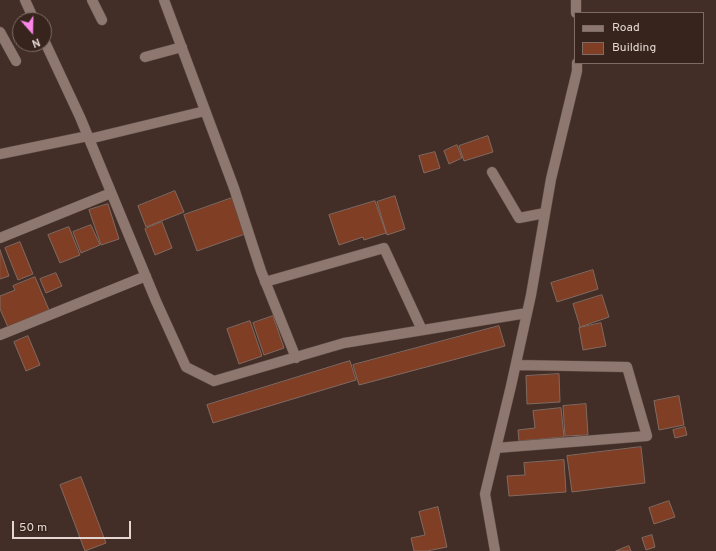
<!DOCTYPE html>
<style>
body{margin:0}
#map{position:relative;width:716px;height:551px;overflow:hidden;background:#422e27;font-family:Overpass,sans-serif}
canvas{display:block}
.legend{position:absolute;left:574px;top:12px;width:130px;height:52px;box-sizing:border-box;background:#37241d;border:1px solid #7c6c65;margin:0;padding:5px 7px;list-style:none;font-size:12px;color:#e4d7d2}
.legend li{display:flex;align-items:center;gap:8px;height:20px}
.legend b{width:20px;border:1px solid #7c6c65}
.north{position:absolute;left:12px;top:12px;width:40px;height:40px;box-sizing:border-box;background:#37241d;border:1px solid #7c6c65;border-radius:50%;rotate:160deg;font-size:11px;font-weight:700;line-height:16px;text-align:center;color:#e4d7d2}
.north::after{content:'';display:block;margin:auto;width:14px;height:18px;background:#fa87e8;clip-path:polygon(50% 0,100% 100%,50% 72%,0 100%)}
.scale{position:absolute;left:12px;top:521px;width:119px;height:18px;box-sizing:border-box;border:2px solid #e4d7d2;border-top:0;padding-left:5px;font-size:12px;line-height:14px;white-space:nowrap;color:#e4d7d2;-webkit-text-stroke:3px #37241d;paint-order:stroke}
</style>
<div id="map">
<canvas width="716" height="551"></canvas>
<ul class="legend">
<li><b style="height:5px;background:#8e776e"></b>Road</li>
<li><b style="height:11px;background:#803e24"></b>Building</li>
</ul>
<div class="north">N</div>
<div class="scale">50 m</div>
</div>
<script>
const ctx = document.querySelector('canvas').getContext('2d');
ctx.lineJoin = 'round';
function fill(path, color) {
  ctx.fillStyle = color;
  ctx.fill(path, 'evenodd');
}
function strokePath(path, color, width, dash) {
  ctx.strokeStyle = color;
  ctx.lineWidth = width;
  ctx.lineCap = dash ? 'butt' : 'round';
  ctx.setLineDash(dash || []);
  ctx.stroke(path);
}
const building = new Path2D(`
 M488,136L493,152L464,161L459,146Z
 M457,145L462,158L449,164L444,151Z
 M435,152L440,168L424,173L419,156Z
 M175,191L184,212L146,227L138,206Z
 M395,196L405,229L387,235L377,202Z
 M232,198L245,234L197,251L184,215Z
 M375,201L386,233L364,240L363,237L339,245L329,215Z
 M108,204L119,239L101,245L89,210Z
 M162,222L172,248L155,255L145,229Z
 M91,225L100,245L81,253L73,232Z
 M69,227L80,255L60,263L48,235Z
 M20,242L33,274L18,280L5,248Z
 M0,250L9,276L0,279Z
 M593,270L598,289L557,302L551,283Z
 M56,273L62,286L46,293L40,279Z
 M35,277L49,310L8,327L0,309V296L15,290L13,286Z
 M602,295L609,317L580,327L573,304Z
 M273,316L284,348L264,355L253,323Z
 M250,321L262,356L239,364L227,329Z
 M601,323L606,346L583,350L579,328Z
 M499,326L505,346L359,385L353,365Z
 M28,336L40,365L26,371L14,342Z
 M350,361L356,380L213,423L207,405Z
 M559,374L560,402L527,404L526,376Z
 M679,396L684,425L659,430L654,401Z
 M586,404L588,435L565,436L563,406Z
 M561,408L564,437L519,441L518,430L535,428L533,411Z
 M685,427L687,435L675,438L673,430Z
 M641,447L645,483L572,492L567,456Z
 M564,460L566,492L509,496L507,476L525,475L524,463Z
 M81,477L106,543L85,551L60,485Z
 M669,501L675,517L654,524L649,508Z
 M438,507L447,547L427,551H414L411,538L425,535L419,512Z
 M652,535L655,547L646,550L642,538Z
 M629,546L631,551H616Z`);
fill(building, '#803e24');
strokePath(building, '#806a61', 1);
const minor = new Path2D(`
 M25,0L34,20
 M92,0L102,20
 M164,0L234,188L261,271L296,358
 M576,0V13
 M0,32L16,61
 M44,40L80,117L156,301L186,367L214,381L344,343L527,313
 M145,57L182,47
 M89,139L205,111
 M0,154L88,136
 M492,172L519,218L545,213
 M0,238L111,193
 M265,282L384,248L422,330
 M0,335L146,276
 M496,448L647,436L627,367L516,365
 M495,551L485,494L511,386L531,295L551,179L577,71V63`);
strokePath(minor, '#5d4c46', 11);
strokePath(minor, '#8e776e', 10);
</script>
